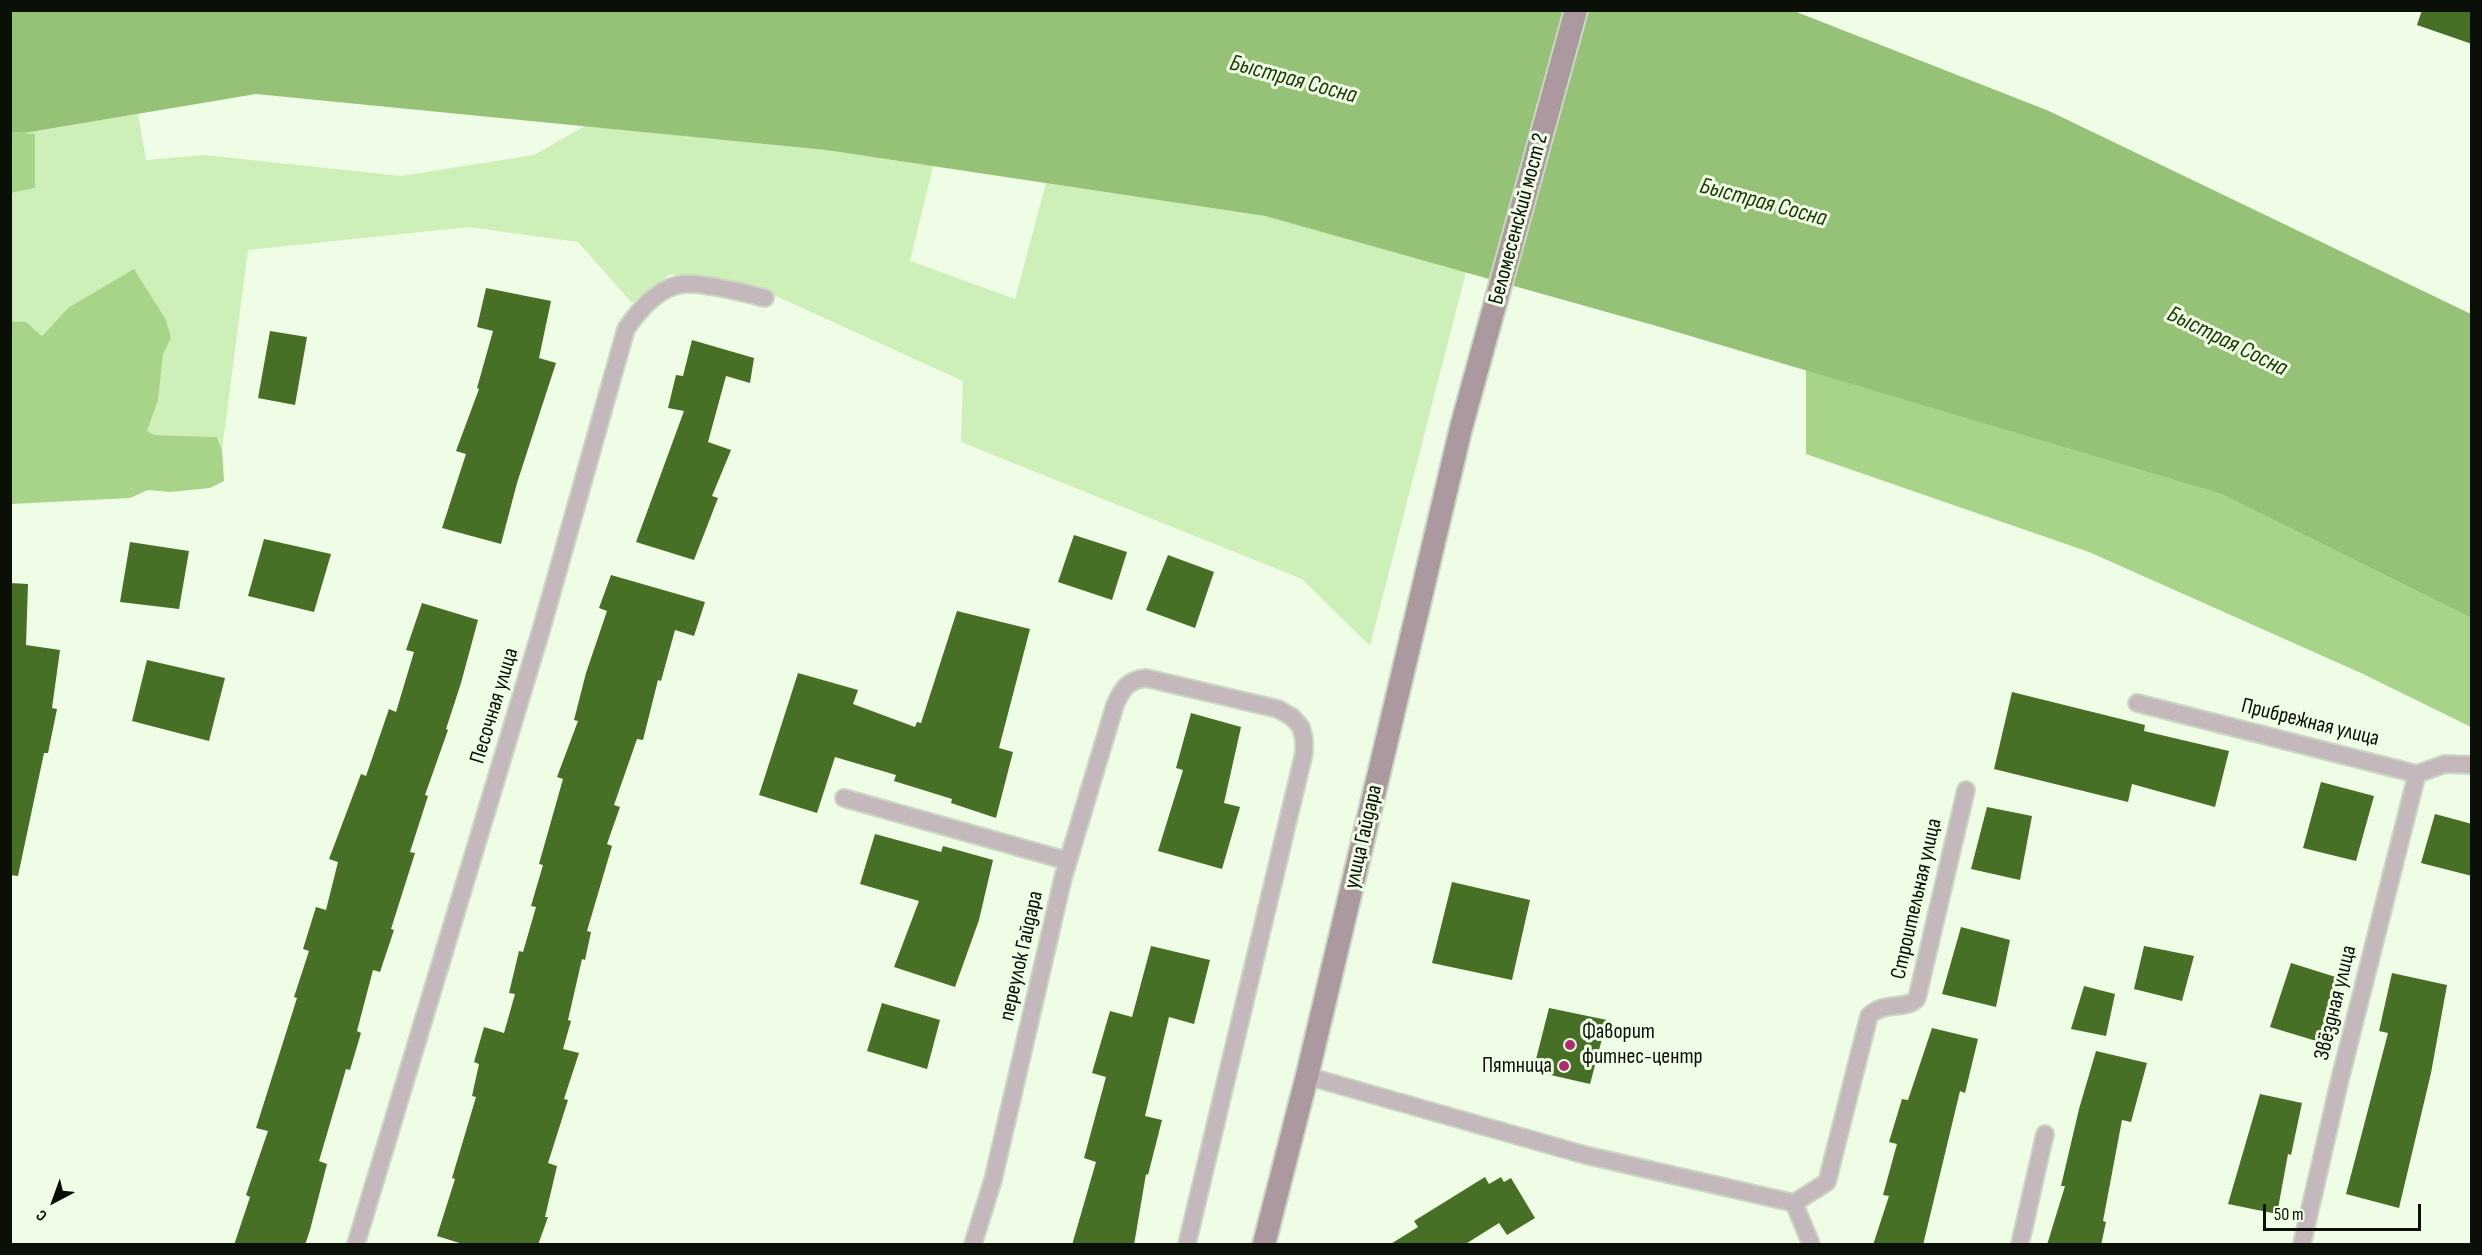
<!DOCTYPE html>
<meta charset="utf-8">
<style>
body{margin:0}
#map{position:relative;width:2482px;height:1255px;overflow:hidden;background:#effde6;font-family:"Sofia Sans Condensed",sans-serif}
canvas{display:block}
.frame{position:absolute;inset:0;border:12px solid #0a0f07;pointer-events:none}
.north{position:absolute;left:24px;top:1171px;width:60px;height:60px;-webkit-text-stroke:4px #effde6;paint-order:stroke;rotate:221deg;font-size:16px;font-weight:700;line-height:24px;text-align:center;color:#0a0f07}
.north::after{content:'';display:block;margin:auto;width:21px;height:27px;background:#0a0f07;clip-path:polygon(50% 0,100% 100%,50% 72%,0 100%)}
.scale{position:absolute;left:2263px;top:1204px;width:158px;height:27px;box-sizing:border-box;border:3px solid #0a0f07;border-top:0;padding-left:8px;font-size:18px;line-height:21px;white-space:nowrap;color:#0a0f07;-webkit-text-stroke:4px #effde6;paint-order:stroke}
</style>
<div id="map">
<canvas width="2482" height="1255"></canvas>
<div class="frame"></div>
<div class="north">С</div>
<div class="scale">50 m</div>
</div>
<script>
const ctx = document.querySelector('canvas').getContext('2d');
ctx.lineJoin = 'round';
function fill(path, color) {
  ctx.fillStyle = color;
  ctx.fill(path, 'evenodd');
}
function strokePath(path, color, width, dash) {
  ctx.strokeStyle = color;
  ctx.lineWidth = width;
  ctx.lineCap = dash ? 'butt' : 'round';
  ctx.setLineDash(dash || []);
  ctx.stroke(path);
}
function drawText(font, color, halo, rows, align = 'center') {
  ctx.font = font + ' "Sofia Sans Condensed",sans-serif';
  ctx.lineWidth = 6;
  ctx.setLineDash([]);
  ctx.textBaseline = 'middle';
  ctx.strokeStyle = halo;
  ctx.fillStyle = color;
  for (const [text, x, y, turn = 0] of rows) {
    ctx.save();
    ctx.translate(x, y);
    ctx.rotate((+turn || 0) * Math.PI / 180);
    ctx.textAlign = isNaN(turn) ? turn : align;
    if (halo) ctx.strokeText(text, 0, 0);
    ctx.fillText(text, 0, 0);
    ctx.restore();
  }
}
fill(new Path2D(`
 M138,114L146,160L205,155L401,176L534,155L585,126L826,150L933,166L910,261L1015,299L1046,183L1265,216L1466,272L1370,646L1302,579L961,442L963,381L754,286L670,274L632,303L578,242L469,227L248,250L222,450L217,437L155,435L147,431L158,401L163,354L171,338L68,308L42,336L26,322L11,321L10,193L35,188V135L24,133Z`), '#ceefb8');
fill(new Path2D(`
 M11,132L35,134V188L11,193Z
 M134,269L166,320L171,338L163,354L158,401L147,431L155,435L217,437L222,450L224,481L210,488L170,492L148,490L130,498L11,504V321L26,322L42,336L68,308Z
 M1806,370L2221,494L2471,618V727L2361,673L2089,552L1806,454Z`), '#a7d489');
fill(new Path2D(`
 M10,11H1794L2049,111L2471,314V618L2221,494L1660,327L1265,216L826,150L256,94L24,133L11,132Z`), '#96c277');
fill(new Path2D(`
 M2422,10H2472V44L2417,25Z
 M486,288L551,301L539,358L556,363L517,483L501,544L442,528L466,454L456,451L479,389L477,388L493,331L477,327Z
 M270,331L307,337L295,405L258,398Z
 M692,340L754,358L750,383L726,376L708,442L731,450L712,496L718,498L694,560L636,542L684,411L668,408L676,375L683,376Z
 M1074,535L1127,552L1112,600L1058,582Z
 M264,539L331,554L314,612L248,596Z
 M130,542L189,551L179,609L120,602Z
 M1168,555L1214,572L1195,628L1146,610Z
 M611,575L705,602L694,636L675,630L661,681L658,680L643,740L637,739L614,805L620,807L607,844L612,846L587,931L591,932L585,960L582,959L568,1020L571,1021L563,1049L579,1053L564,1099L568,1100L548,1163L557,1166L545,1217H548L538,1245H466L437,1236L455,1179L452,1178L476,1097L472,1096L479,1064L474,1062L484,1027L504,1033L515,994L509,993L519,951L523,952L536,907L531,906L543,865L539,864L563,779L557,777L578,721L574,720L586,673L607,611L599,608Z
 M10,583L28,584L26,645L60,650L52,708L57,709L48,753H44L18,876L10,875Z
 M422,603L478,620L461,683L446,729L448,730L425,795L428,796L410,852L415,853L391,929L394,930L380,972L373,970L357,1031L361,1033L350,1070L346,1069L319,1161L327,1164L310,1230L305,1245H234L250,1197L246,1195L268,1131L256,1128L297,998L294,997L309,951L303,949L316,907L326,910L338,862L329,859L361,774L366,776L389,709L396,712L414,652L406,650Z
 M957,611L1030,629L999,748L1013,752L996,818L951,803L952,799L894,781L896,775L835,757L817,813L759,795L798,673L858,690L853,704L915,727L917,722L921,723Z
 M147,660L225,678L209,741L132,721Z
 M2012,692L2145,725L2144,731L2229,751L2215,807L2132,784L2128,802L1994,769Z
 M1191,713L1241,727L1224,803L1240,807L1222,869L1158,851L1183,770L1176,768Z
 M2321,782L2374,796L2356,861L2303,848Z
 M1987,807L2032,816L2020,880L1971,869Z
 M2435,814L2472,824V876L2421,863Z
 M875,834L941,852L943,846L993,860L979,920L955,987L894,967L919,901L860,884Z
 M1452,882L1530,900L1512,980L1432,963Z
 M1961,927L2010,940L1996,1007L1942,994Z
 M1151,946L1210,960L1194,1024L1169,1017L1145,1116L1162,1120L1148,1175L1146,1174L1134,1245H1072L1096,1162L1084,1158L1106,1077L1092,1073L1110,1011L1132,1017Z
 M2144,946L2194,956L2182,1001L2134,989Z
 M2291,963L2342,979L2323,1043L2270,1027Z
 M2392,973L2447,985L2431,1073L2399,1208L2346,1194L2388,1033L2379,1031Z
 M2084,986L2115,994L2106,1036L2071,1029Z
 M882,1003L940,1020L927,1069L867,1051Z
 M1549,1008L1607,1020L1590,1084L1533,1071Z
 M1932,1028L1978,1039L1965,1093L1960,1091L1923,1245H1873L1889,1196L1883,1195L1897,1144L1889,1142L1902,1099L1908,1100Z
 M2096,1051L2147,1063L2131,1122L2122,1120L2103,1221L2106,1222L2101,1245H2047L2065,1186H2061L2079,1109Z
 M2260,1094L2302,1103L2291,1155L2288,1154L2277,1214L2228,1204Z
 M1485,1177L1489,1184L1501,1177L1504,1182L1511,1178L1535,1218L1507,1235L1499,1223L1464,1245H1389L1418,1227L1414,1221Z`), '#476f26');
const minor = new Path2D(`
 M2137,703L2417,774L2445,764L2472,765
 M844,798L1068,861
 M1307,1076L1585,1155L1794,1203
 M1794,1203L1827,1182L1869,1016C1884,1000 1908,1011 1917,998L1966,790
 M1794,1203L1811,1244
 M356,1244L542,627L626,329C639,310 658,287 683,284C702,282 745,293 765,298
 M973,1244L993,1180L1063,878L1115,705C1122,689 1128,680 1146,678L1278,709L1292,717L1301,727L1304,739V753L1187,1244
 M2020,1244L2045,1134
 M2302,1244L2340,1079L2417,774`);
const secondary = new Path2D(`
 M1264,1244L1307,1076L1461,428L1576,10`);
strokePath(minor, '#cad7c2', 20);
strokePath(secondary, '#cad7c2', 26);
strokePath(minor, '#c5b8bd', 16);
strokePath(secondary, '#ac99a0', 22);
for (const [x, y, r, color] of [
 [1570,1045,6,"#af2a6f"],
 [1564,1066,6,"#af2a6f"]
]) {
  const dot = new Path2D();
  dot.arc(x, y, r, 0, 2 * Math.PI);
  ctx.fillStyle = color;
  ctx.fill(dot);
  strokePath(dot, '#effde6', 2);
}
drawText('22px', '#0a0f07', '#effde6', [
 ["Беломесенский мост 2",1519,219,-75],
 ["Песочная улица",495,706,-73],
 ["Прибрежная улица",2310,723,14],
 ["улица Гайдара",1364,837,-77],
 ["Строительная улица",1917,899,-77],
 ["переулок Гайдара",1022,956,-77],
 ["Звёздная улица",2336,1003,-76]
]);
drawText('22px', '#0a0f07', '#effde6', [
 ["Фаворит",1582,1032],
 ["фитнес-центр",1582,1057],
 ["Пятница",1552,1066,"right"]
], 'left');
drawText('italic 24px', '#1d3802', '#effde6', [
 ["Быстрая Сосна",1293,80,15],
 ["Быстрая Сосна",1763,203,15],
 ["Быстрая Сосна",2227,342,26]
]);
</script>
